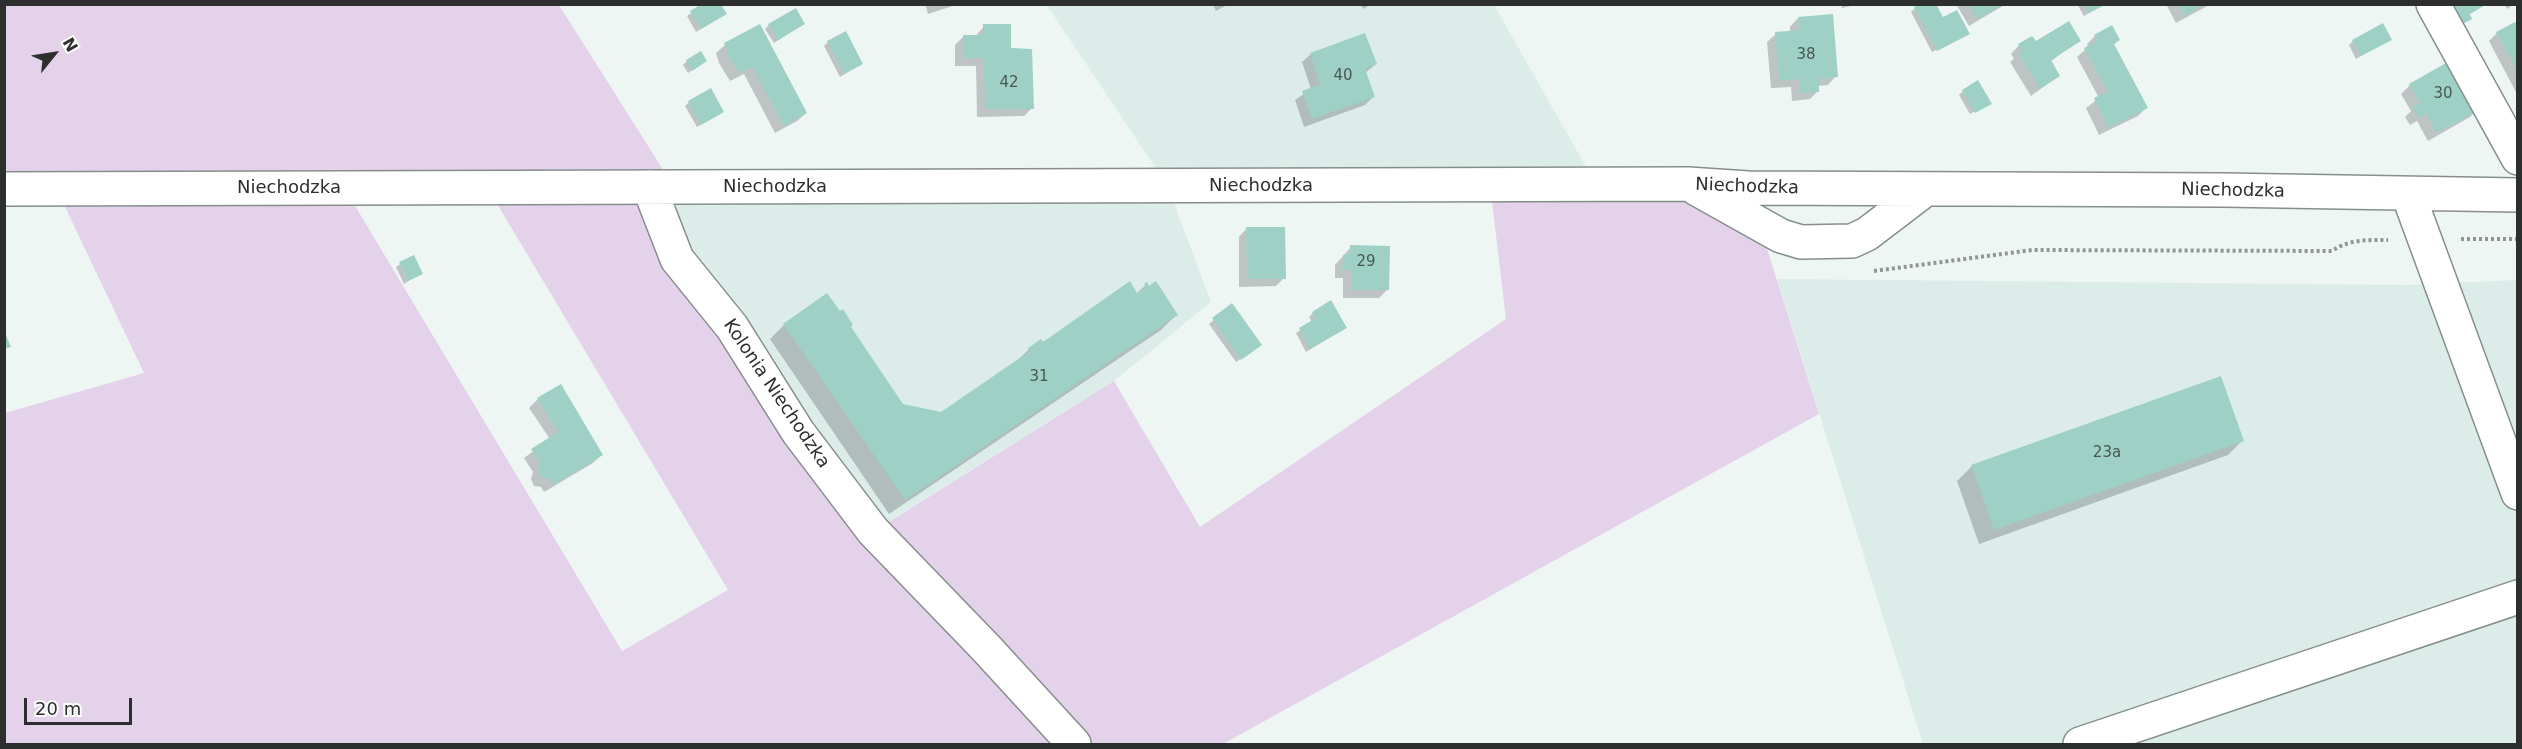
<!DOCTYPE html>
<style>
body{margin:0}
#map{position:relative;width:2522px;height:749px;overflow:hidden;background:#eef6f4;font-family:"DejaVu Sans",sans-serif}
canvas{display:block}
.frame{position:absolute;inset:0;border:6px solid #2c2f2e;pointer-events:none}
.north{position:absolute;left:24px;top:24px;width:60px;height:60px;-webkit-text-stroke:4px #fff;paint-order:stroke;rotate:60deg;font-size:16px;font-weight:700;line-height:24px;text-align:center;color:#2c2f2e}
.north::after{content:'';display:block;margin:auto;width:21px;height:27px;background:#2c2f2e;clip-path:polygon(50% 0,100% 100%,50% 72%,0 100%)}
.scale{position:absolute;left:24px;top:698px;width:108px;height:27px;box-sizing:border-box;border:3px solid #2c2f2e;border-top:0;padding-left:8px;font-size:18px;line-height:21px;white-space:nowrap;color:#2c2f2e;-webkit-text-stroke:4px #fff;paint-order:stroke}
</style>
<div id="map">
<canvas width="2522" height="749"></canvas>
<div class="frame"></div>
<div class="north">N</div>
<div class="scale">20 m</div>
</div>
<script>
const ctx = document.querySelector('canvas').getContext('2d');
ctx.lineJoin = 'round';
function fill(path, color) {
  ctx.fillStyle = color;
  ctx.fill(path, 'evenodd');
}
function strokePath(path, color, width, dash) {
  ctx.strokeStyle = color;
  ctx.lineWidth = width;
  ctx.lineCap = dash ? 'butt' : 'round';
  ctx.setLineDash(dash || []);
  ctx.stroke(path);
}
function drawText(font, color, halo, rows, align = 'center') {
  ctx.font = font + ' "DejaVu Sans",sans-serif';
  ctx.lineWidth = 5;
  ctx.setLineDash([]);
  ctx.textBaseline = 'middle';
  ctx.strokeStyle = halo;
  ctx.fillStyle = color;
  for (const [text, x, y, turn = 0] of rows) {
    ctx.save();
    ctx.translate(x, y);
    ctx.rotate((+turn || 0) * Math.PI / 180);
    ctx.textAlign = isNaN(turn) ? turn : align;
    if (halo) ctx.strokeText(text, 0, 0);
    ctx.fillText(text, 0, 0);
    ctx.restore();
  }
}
fill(new Path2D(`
 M1046,4L1494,5L1597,186L1168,187L1211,302L1114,381L873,531L649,187L1167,185Z
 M1777,279L2406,285L2517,280V744H1923Z`), '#dcede9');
fill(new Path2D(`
 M4,5H559L674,187H649L677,259L879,528L1114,381L1200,527L1506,319L1490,185L1748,188L1819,414L1223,744H5V413L144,373L56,188L5,189ZM487,187L728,590L622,651L345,189Z`), '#e4d1ea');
fill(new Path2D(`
 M703,4H719L725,14L696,32L687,16Z
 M925,4H959L928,14Z
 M1213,4H1229L1216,11Z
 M1360,4H1372L1363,9Z
 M1841,4H1859L1842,8Z
 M1956,4H2006L1969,26Z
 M2077,4H2102L2103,5L2084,16Z
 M2166,4H2211L2176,23Z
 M2504,4H2514L2507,9Z
 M1915,8L1942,19L1965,35L1932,52L1911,12Z
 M1798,18L1836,76L1828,85L1818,86V91L1810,99L1792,101L1791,87L1771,88L1767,42L1776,34L1790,33V27Z
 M804,24L774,43L765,29L769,25Z
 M759,26L806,113L797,121L775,133L744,74L730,81L719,63L716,53L725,45Z
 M984,26L1009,50L1032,108L1024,116L977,117L976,66H955V45L963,37H975Z
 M2518,30V96L2489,41L2497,33Z
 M2095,36L2118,40L2113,46L2146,108L2138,116L2099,135L2086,108L2099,98L2077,57L2088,47L2087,44Z
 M2390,39L2356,59L2349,45L2353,41Z
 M2079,40L2050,62L2058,76L2031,96L2010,62L2014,59L2011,54L2019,45Z
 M828,42L861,64L840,77L824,46Z
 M1311,54L1376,64L1365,73L1373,97L1365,105L1304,127L1295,100L1311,89L1302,62Z
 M687,61L702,64L688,73L683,65Z
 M2452,61L2479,108L2470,117L2428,141L2417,121L2410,125L2405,117L2411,111L2401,94L2410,85Z
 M1963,91L1987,105L1970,114L1959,95Z
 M689,102L723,111L697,127L685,106Z
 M1247,228L1284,278L1276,286L1239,287V237Z
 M1351,247L1388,289L1379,298H1343V278H1335V265Z
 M400,264L421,273L404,284L396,267Z
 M1147,284L1176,315L1161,330L889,514L770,339L784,325L849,327L902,405L941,413L1016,362L1029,349L1136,294Z
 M1231,305L1256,349L1236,362L1209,324Z
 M1313,313L1345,328L1306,352L1296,333L1312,322L1309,317Z
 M561,386L601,455L593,463L544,492L541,487L534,486L531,479L533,472L524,458L550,439L529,408L538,399Z
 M2242,441L2228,455L1979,544L1957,481L1972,466Z`), '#0003');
fill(new Path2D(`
 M1919,4H1936L1943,17L1957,10L1970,34L1937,51L1914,7Z
 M1969,4H2003L1977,19Z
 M2083,4H2107L2089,13Z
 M2178,4H2206L2184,16Z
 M2460,4H2487L2470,14L2472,19L2461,25L2452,8Z
 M700,5H721L727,14L701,29L690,11Z
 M796,8L805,24L778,40L768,24Z
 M1833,14L1838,77L1819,79V92L1800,93L1799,79L1779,81L1775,32L1799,30L1798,17Z
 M2069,21L2081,41L2051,60L2060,76L2040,89L2018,53L2022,50L2018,44L2032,36L2036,41Z
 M2515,22L2518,27V72L2496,32Z
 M2383,23L2392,40L2361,56L2352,40Z
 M760,24L807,113L784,126L752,67L739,73L726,53L728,52L724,43Z
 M983,24H1011V48L1032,49L1034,109H985L984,58H963V35H983Z
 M2112,25L2120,40L2114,44L2148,108L2108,128L2094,98L2108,91L2084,48L2097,41L2094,35Z
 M846,31L863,64L844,74L827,41Z
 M1365,33L1377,64L1365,69L1375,97L1312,119L1302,91L1320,84L1310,53Z
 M701,51L707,61L692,71L686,60Z
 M2453,59L2481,109L2436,133L2426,114L2419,118L2412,108L2420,103L2409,84Z
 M1978,80L1992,104L1975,113L1962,90Z
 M711,88L724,112L701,125L688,101Z
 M1246,227H1285L1286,279H1247Z
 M1350,245L1390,246L1389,290H1351V270H1342L1343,255L1351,254Z
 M414,255L423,274L408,281L399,262Z
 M1130,281L1137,293L1146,287L1144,284L1147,282L1149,286L1156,281L1178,315L905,500L783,324L827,293L840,311L843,309L853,325L851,327L903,404L941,412L1030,351L1028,348L1041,339L1043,342Z
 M1331,300L1347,328L1310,349L1299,328L1316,318L1312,312Z
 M1232,303L1262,345L1241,360L1212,318Z
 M4,330L11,347L4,349Z
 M2221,376L2244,441L1994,530L1971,465Z
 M561,384L603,455L553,485L550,479L542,478L538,470L540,463L531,449L558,432L537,398Z`), '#9ed0c5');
const minor = new Path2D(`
 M2433,4L2518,158
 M649,187L677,259L732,327L798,432L873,531L986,648L1074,744
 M4,189L1688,184L1748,188L2223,190L2518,195
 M1697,189L1781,236L1801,242L1852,241L1867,234L1926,189
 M2408,194L2518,493
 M2080,744L2518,597`);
strokePath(minor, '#868e8c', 36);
strokePath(new Path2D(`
 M2461,239H2518
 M1874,271L2032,250L2332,251C2349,239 2368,240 2388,240`), '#909594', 4, [3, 3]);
strokePath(minor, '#fff', 33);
drawText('15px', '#485754', null, [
 ["38",1806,55],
 ["40",1343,76],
 ["42",1009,83],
 ["30",2443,94],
 ["29",1366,262],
 ["31",1039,377],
 ["23a",2107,453]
]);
drawText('18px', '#2c2f2e', '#fff', [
 ["Niechodzka",1261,186],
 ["Niechodzka",775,187],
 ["Niechodzka",1747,187,2],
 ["Niechodzka",289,188],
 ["Niechodzka",2233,191,1],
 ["Kolonia Niechodzka",776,394,56]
]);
</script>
